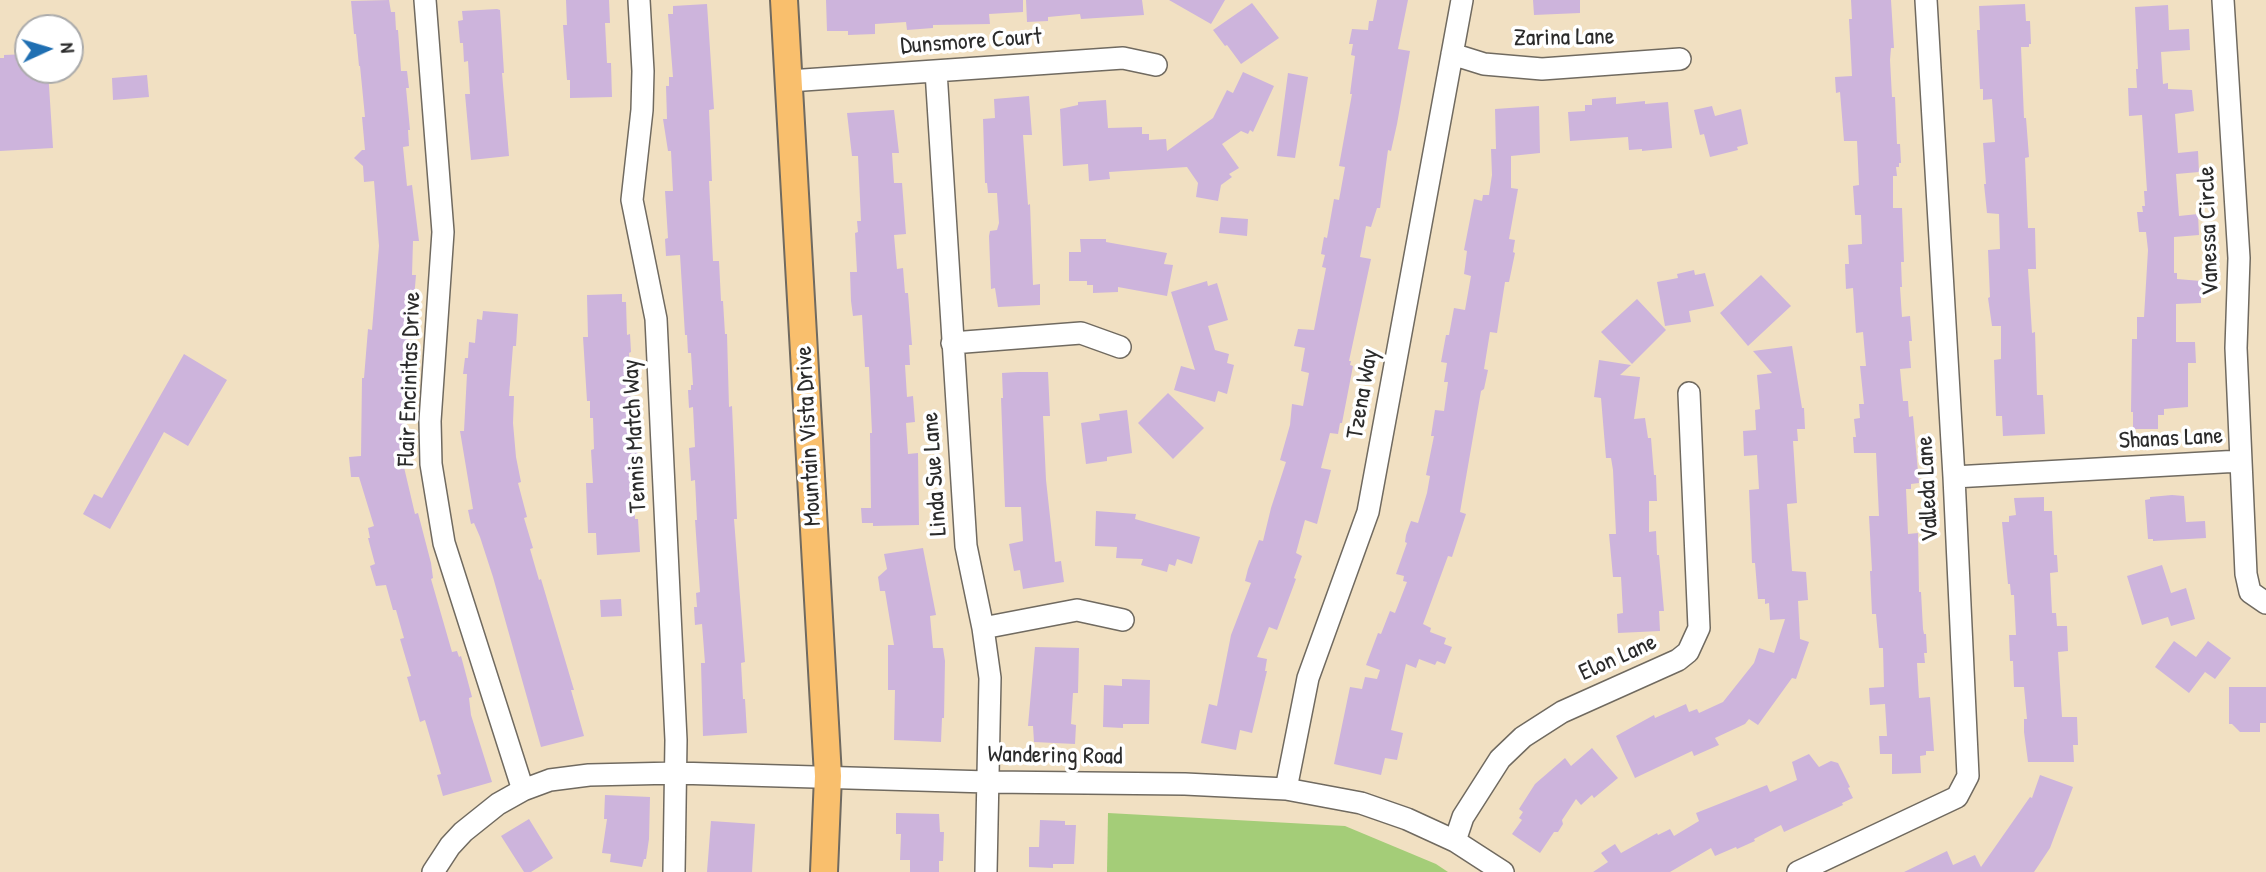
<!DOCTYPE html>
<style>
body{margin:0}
#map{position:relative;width:2266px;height:872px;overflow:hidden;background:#f1e0c2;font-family:"Patrick Hand",sans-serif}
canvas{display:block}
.north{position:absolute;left:14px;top:14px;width:70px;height:70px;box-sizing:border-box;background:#fff;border:2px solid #aaa;border-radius:50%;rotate:86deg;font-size:19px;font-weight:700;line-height:28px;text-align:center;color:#2b2b2b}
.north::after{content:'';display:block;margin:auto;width:24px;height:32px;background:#1f6fb2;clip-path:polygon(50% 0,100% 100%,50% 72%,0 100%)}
</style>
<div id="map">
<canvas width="2266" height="872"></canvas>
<div class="north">N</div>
</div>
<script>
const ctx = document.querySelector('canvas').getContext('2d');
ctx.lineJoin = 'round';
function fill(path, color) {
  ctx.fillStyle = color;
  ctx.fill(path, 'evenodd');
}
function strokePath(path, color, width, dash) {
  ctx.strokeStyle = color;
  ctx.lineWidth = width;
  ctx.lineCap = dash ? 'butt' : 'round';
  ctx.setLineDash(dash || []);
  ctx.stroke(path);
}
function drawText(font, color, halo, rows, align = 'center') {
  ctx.font = font + ' "Patrick Hand",sans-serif';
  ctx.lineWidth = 7;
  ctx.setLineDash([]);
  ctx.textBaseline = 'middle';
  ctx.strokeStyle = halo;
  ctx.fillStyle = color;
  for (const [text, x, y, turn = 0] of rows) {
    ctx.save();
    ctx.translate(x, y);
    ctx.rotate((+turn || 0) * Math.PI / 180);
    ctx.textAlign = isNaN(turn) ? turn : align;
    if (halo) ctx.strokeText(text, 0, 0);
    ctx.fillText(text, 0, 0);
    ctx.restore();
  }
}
fill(new Path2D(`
 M1108,813L1345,826L1436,864L1448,872H1107Z`), '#a4cd78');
fill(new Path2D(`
 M389,0L391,12H395L396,30H398L401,71H407L409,88H406L410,130H408L409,146L403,147L407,186L412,185L419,241H413L412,275H416L411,334L409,333L405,371L408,372L406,401H404L405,437H403L406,463H403L415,514L418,513L431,563L433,578L431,579L452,652L457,651L459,657L461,656L472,697L469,698L471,715L492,782L443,796L437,775L441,774L425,720L420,722L407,677L411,676L400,639L404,638L396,610H393L386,585L376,586L370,566L375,564L368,538H370L368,528L374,526L359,477H351L349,457L361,456L362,378H364L368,329L372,330L379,246L374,181L364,182L363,166L354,158L362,150H365L362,117H365L360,66H359L356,34H354L351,1Z
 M566,0H609L610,23H605L607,63H611L612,97L570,98V80H567L563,25H567Z
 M826,0H1023V12L989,14L990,24L933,25V28L907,30L906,22L875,24V34L848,35V31H827Z
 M1026,0H1142L1144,15L1081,19L1080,14L1048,17V21L1027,22Z
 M1169,0H1225L1211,24Z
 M1377,0H1408L1398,49L1410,51L1397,124L1391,151L1388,150L1380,208H1377L1371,227L1366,226L1360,257L1371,259L1349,361H1351L1350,365L1353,366L1342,423H1340L1338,434L1330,433L1321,468L1331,470L1317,524L1305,520L1296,553L1302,556L1294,578L1296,579L1277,630L1269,627L1257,657L1267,659L1265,671H1267L1252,733L1240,730L1236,750L1201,743L1209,704L1217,706L1231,635L1251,583L1245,581L1248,569L1259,540L1263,541L1271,508L1286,462L1280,460L1290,425L1292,404L1303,406L1309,373L1301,371L1305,348L1294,346L1298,329L1314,330L1326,268L1322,267L1325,255L1321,254L1324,237L1327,238L1334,199L1339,200L1345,167L1339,166L1352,94H1350L1355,56L1351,55L1353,44H1349L1352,29L1368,30L1369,21H1373Z
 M1533,0H1580V13L1534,15Z
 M1851,0H1891L1894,48H1891L1890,60L1892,97H1895L1897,144H1900L1901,163H1899V167H1896L1897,176H1893V208H1902L1904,262H1901L1902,287H1900L1902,317L1910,316L1912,341H1909L1911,368L1900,369L1903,401H1908L1909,417L1913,416L1919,483L1911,484V489H1906L1908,534L1918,533L1919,592H1921L1923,629L1924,634H1926L1927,653H1924L1925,663H1917L1919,698L1930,697L1934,751H1926V755L1920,756L1921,773L1892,774V754H1880L1879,736H1887L1885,704L1870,705L1869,688L1884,687L1883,648H1879L1876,614H1872L1870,571H1872L1869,516H1879L1876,453H1854L1853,437H1856L1854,419L1860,418L1859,404H1864L1860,366H1866L1863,332L1856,333L1853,288L1846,289L1845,264H1849L1848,245L1862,244L1861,215H1855L1853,186L1859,185L1857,141H1844L1840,92L1836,93L1835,77L1852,76L1849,19H1852Z
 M1252,3L1279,38L1241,64L1227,45L1225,46L1213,30Z
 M707,4L714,109L709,110L712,181H709L713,261H719L721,301H723L725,334H727L729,407L732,406L737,519H734L745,662L741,663L743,699H745L747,733L703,736L701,663H705L702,624L695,625L694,607H697L696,593L700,592L695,520H697L695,480L691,481L689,448L695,447L693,407L689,408L688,390H691V385H693L691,353H688L687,335H685L680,255L666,256L665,239L668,238L665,191H673L671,151H668L663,119H667L666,86H669V77H673L668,14H673V6Z
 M2025,4L2026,21H2030L2031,44H2029V47H2021L2024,118H2026L2029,157L2025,158L2028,228H2035L2036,269H2028L2032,333L2035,332L2037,395H2043L2045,434L2003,436L2002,416H1996L1994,360L2001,359V326H1992L1988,298L1990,297L1988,250L2000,249L1999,214L1987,213L1984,184H1986L1983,143L1995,142L1992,99L1983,100V89H1980L1977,30H1980L1979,6Z
 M2168,5L2169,30L2189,29L2190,50L2161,52L2163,84L2168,83V89L2192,90L2194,111L2175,114L2178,153L2198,151L2199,172L2176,174L2179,216L2198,214L2199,235L2174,237V273H2177V279L2201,281V303L2176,304V342H2195L2196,363H2188V407L2164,409V415H2158V429H2133V412H2131L2132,339H2137V317H2144L2148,250L2146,232H2139L2137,212H2143L2142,206H2145L2144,191H2147L2142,115L2129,116L2128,88H2137L2136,69H2138L2135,7Z
 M497,9L500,10L504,73H502L509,156L471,160L465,94H470L468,61L464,62L463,43H460L458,21L463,20L462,11Z
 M28,54V70H48L53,148L0,151V58H4V55Z
 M1243,72L1274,86L1253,132L1250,130L1248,134L1241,131L1222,144L1239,168L1229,174L1232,177L1221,185L1218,201L1196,197L1198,183L1187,167L1109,172L1110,179L1089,181L1088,164L1063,166L1060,109L1078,105V102L1106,100L1108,128L1142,127V134H1149V140L1166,139L1167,151L1213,118L1227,90L1233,93Z
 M1288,73L1308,77L1295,158L1277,156Z
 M147,75L149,97L113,100L112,78Z
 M1029,96L1032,135H1023L1028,205L1030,204L1033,285L1040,284V305L998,307L995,288L991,289L989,236L990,231L997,230L999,223L997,193H988L987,183H985L983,119L995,118L994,99Z
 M1616,97V104L1645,101V104L1668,102L1672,148L1642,151V149L1629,150L1628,137L1570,141L1568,112L1585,111V105H1592V99Z
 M1539,106L1540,153L1511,156V188L1518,189L1509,239L1515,240L1513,252L1515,253L1509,282H1505L1497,333L1490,332L1484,369L1488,370L1484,389L1481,391L1460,512L1466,514L1452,557L1448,556L1423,624L1431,628L1430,632L1446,638L1444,644L1452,647L1445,664L1437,661L1435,665L1419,659L1416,668L1406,664L1391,730L1403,733L1397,760L1385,758L1381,775L1334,764L1350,687L1362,689L1365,677L1377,679L1380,670L1366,665L1378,633L1381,634L1390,611L1395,613L1407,582L1403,581L1404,576L1396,574L1407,543L1405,542L1406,535L1411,521L1418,523L1427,493L1430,476L1426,475L1434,436H1431L1435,410L1444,411L1448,382H1444L1447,363L1441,362L1446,335H1449L1454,308L1465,310L1471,276L1464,274L1467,251L1464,250L1474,199L1482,201L1483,195H1489L1492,175L1491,149H1496L1495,109Z
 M1712,106L1715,116L1741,109L1748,144L1737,147L1738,150L1710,157L1704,134L1700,135L1694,110Z
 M894,110L899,153H892L894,183H902L906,234L894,235L897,269L903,268L905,293H908L912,345H909L910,365H905L907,397L913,396L915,422L906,423L908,454L918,453L919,525L873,526V523H862L861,508H871L870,433H872L869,367H865L862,315L853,316L851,301L850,272H857L855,233L858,232L857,221H861L858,156H852L847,113Z
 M1221,217L1248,219L1247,236L1219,233Z
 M1080,239H1106V242L1167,253L1164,264L1173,265L1167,296L1118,287V292L1093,293V285H1087V281H1069V252H1081Z
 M1694,270L1695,275L1705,273L1714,306L1689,311L1691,322L1665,326L1657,282L1678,278L1677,274Z
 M1761,275L1791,306L1748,346L1720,313Z
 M1207,281L1208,286L1217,283L1228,320L1208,326L1215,350L1229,354L1227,363L1234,365L1227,394L1218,391L1215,402L1174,390L1181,366L1195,370L1171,292Z
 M622,294V302H626L627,335L630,334L631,352L629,353L633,448H637L638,465H636L637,480H633L635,519H638L640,552L597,555L596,533H588L586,483H593L591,450L594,449L593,418H590V401H587L583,337H588L587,295Z
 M1637,299L1666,330L1632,364L1601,332Z
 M483,311L518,314L516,346H513L509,396H514L513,423L516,457L521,482L518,483L527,517L524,518L533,548L530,549L539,580L541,579L574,690H571L584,736L541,747L493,577L480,537L474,523L471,524L468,510L473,509L460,431H464L467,374H463L465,358H468L469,342L475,343L477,319L482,320Z
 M1792,346L1802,408H1804L1805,429H1797L1798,441H1793L1797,503L1787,504L1792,571L1806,572L1808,600L1798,601L1800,639L1809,642L1796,679L1792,678L1758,725L1749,719L1745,724L1715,738L1719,745L1694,756L1692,751L1635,778L1616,736L1654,715L1655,718L1686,704L1689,712L1697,709L1699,713L1723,702L1754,663L1759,648L1774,653L1785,619L1770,620L1769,603L1765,604V599H1758L1755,563H1752L1749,490L1759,489L1757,455L1744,456L1743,431L1756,430L1755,410L1760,409L1757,375L1772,373L1753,351Z
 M184,354L227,380L188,446L164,432L110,529L83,514L94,494L102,498Z
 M1599,360L1631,365L1620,375L1640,377L1634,419L1645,418L1648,438H1651L1654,475H1656L1657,501H1649V532L1656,531L1657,555H1659L1664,611H1659L1660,631L1618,633L1617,614L1623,613L1621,577H1613L1609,534H1616L1613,470L1611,458H1606L1601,398L1594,397Z
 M1018,372H1048L1050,416H1043L1046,480L1055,562L1061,561L1064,582L1023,589L1020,570L1014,571L1009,544L1023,541L1021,507H1005L1001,398H1003L1002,373Z
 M1168,393L1204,428L1173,459L1138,423Z
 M1127,410L1132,453L1107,457V461L1086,464L1081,423L1100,420L1099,414Z
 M2172,495L2184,496L2186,522L2205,521L2206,538L2153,541V539H2148L2145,500L2150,499V497Z
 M2044,497V511H2052L2054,555H2057L2058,572L2050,573L2052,613H2056L2057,626H2067L2068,651L2058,652L2062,717H2077L2078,745H2073L2074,762H2028L2024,732V719H2027L2024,687H2014L2013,661H2010L2009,635H2016L2014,595H2011L2010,584H2008L2002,522H2009V516L2016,515L2014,498Z
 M1096,511L1136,514L1135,519L1200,537L1192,564L1177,559L1175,566L1169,564L1167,572L1141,565L1143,559L1116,558L1117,547L1095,546Z
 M923,548L936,615L930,616L933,648H943L945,661L944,718H942L941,742L894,740L895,690H888V645H894L885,591H880L878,577L887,569L884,554Z
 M2162,565L2171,593L2186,588L2195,619L2171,626L2168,617L2142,625L2127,576Z
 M621,599L622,616L601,617L600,600Z
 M2174,641L2196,657L2208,641L2231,658L2215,679L2205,672L2189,693L2155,667Z
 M1035,647L1079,648L1078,693H1073L1071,724L1076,725L1075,744L1034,742L1033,726H1028Z
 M1122,679L1150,680L1149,724H1123V728L1103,727L1104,685L1122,686Z
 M2229,687H2266V723H2260V732H2240L2232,724H2229Z
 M1592,748L1618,778L1594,798L1592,795L1581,805L1576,799L1562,820L1563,824L1558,832H1554L1540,853L1512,834L1522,820L1519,818L1523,812L1519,809L1535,784L1565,758L1571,766Z
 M1809,754L1819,767L1831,761L1838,763L1850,787L1848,788L1853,798L1842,803L1843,805L1784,832L1781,825L1754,839L1755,841L1737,849L1736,847L1715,856L1711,848L1670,872H1593L1608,862L1601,853L1615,844L1621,853L1657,833L1658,835L1670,829L1674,836L1699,821L1696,813L1767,785L1770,792L1797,780L1792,762Z
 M2040,775L2073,787L2050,848L2034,872H1904L1947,851L1953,865L1975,855L1981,867L2030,797L2032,798Z
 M605,795L650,797L649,839L646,859H644L642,867L610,862L611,854L602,853L607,819H604Z
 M896,813L939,814L940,832H944L943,861H939V872H910V860H900L901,834H896Z
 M529,819L553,858L531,872H524L501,836Z
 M1040,820L1065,821V825H1076L1074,864H1053V868L1029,867V847H1039Z
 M711,821L755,824L752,872H707Z`), '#cdb4dc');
const minor = new Path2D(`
 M425,0L443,232L430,421L431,464L444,543L523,790
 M639,0L643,71L642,110L632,200L656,319L676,740L674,872
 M2223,0L2239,258L2236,348L2246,574L2250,592L2266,603
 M1452,54L1484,64L1542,69L1680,59
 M936,71L966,546L983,628L990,678L986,872
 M789,81L1123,58L1156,65
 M952,343L1081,333L1120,347
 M1954,477L2240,461
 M983,628L1077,610L1123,620
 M1286,789L1308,678L1368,512L1462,0
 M1455,841L1463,817L1500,759L1523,737L1562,712L1678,660L1688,652L1699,628L1689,393
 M433,872L450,846L463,832L498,804L523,790L550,780L589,775L676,773L988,782L1185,784L1286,789L1361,803L1407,819L1455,841L1503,872
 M1798,872L1957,797L1968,776L1954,477L1926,0`);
const major = new Path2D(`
 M784,0L828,776L824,872`);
strokePath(minor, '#706a60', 24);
strokePath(major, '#706a60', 30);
strokePath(minor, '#fff', 21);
strokePath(major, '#f9bf6d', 26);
drawText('24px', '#2b2b2b', '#fff', [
 ["Zarina Lane",1564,38,-1],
 ["Dunsmore Court",971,42,-4],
 ["Vanessa Circle",2209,231,-92],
 ["Flair Encinitas Drive",410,379,-88],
 ["Tzena Way",1363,394,-80],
 ["Tennis Match Way",635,436,-93],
 ["Mountain Vista Drive",809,436,-93],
 ["Shanas Lane",2171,439,-3],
 ["Linda Sue Lane",935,474,-94],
 ["Valleda Lane",1928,489,-93],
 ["Elon Lane",1618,658,-24],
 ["Wandering Road",1055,756,1]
]);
</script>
